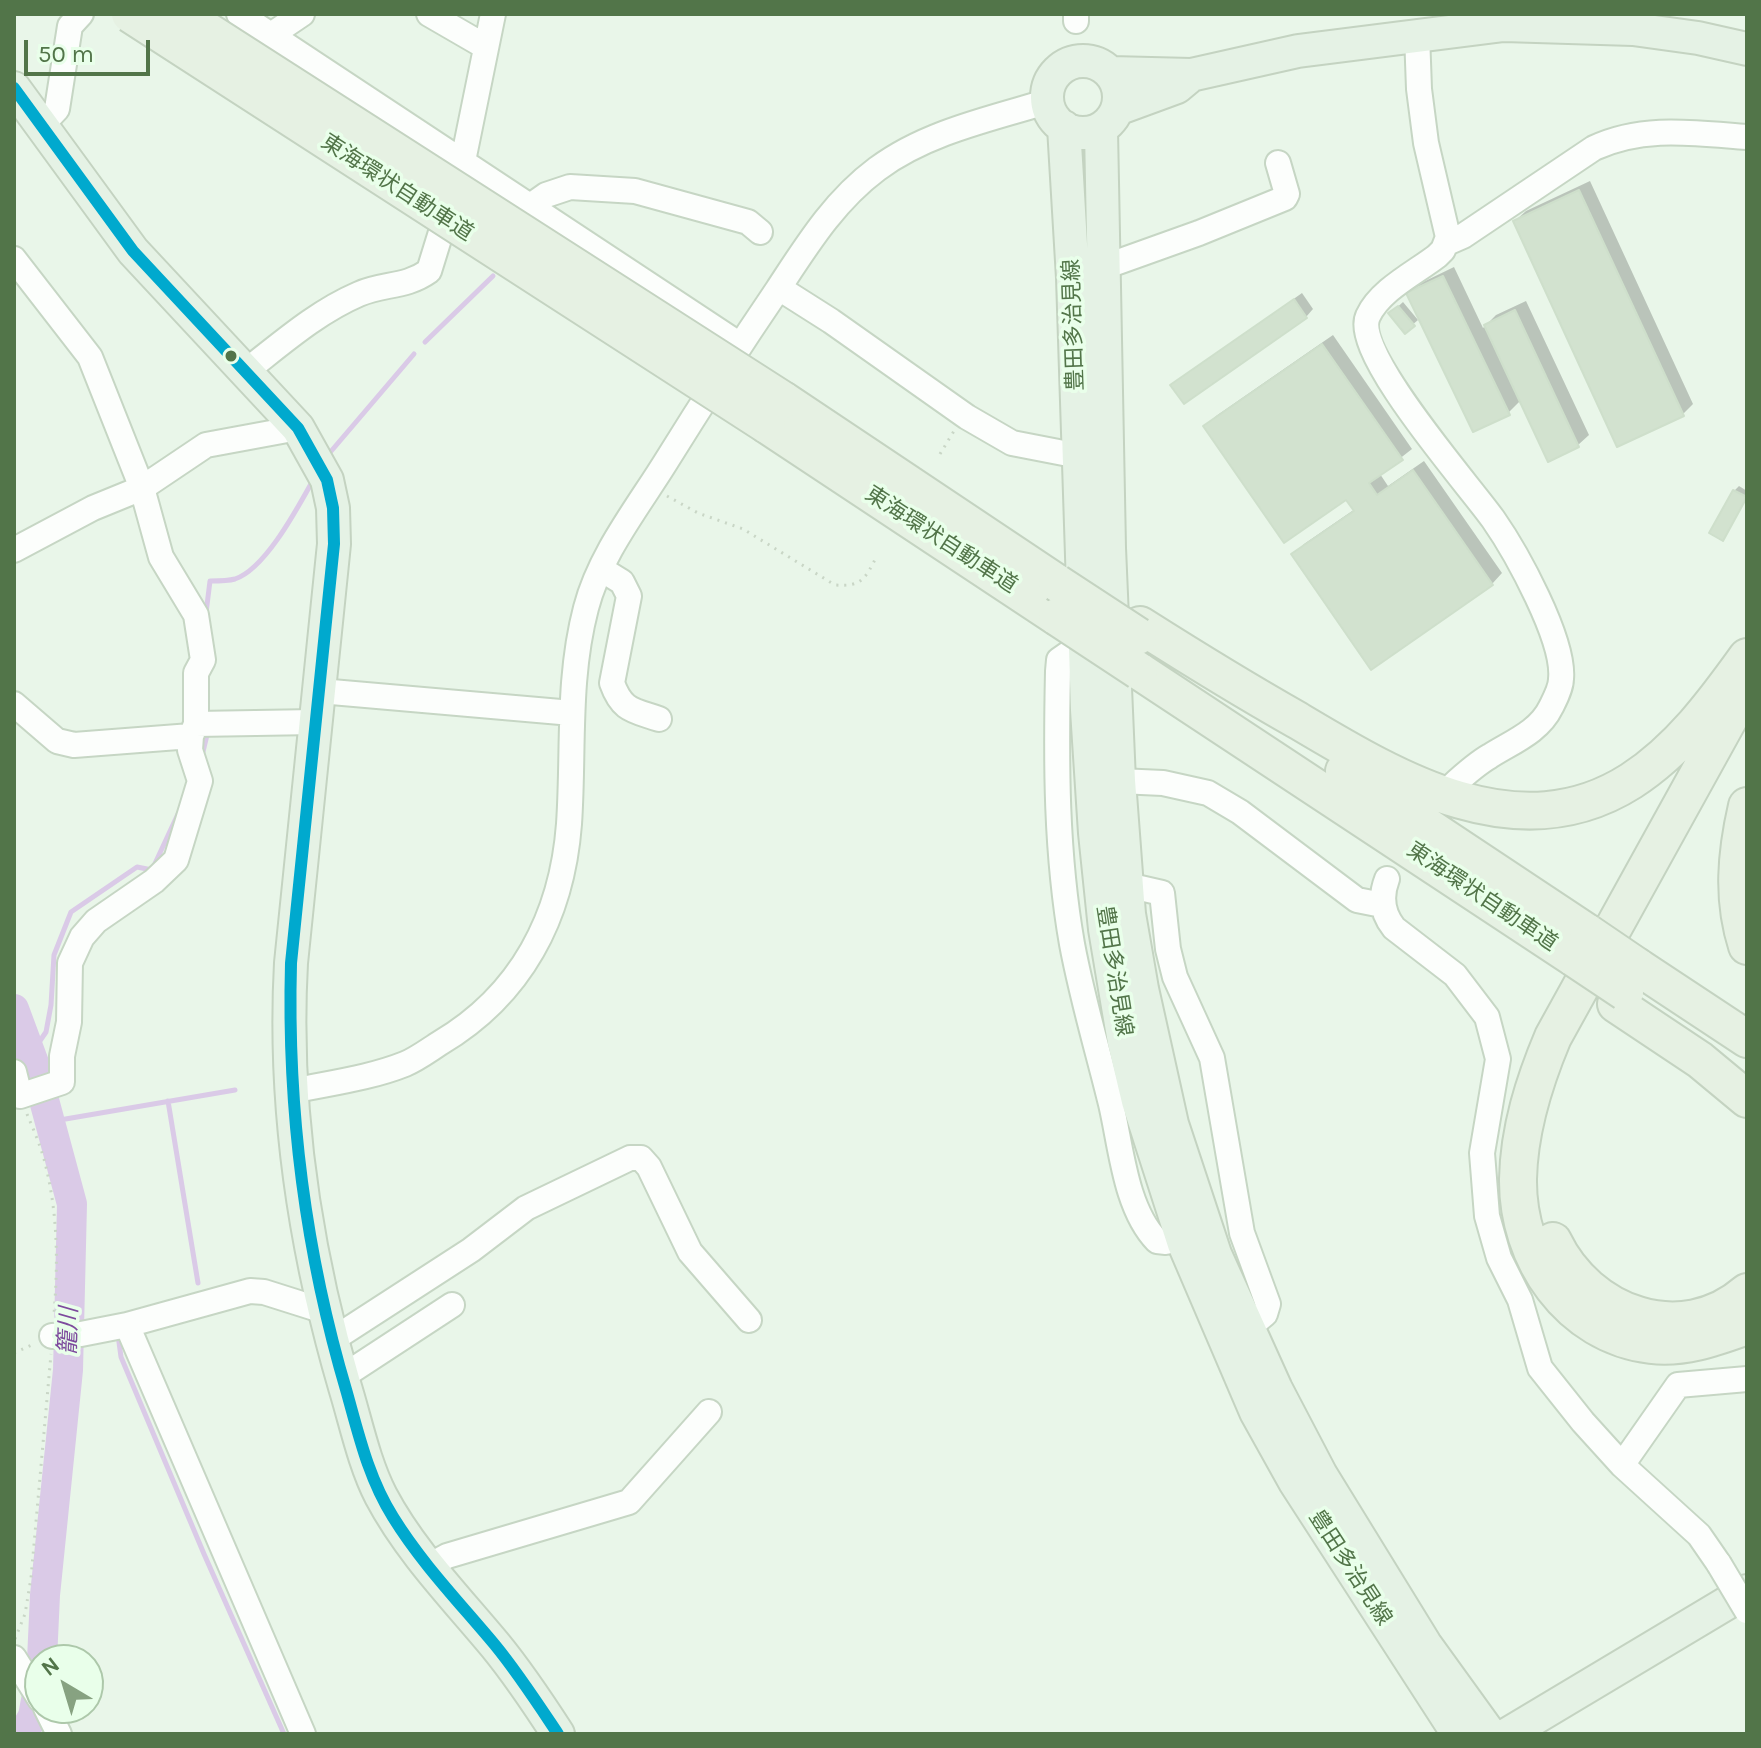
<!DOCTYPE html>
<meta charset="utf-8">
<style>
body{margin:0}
#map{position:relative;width:1761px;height:1748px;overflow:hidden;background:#e9f6e9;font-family:Karla,sans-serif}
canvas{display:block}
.frame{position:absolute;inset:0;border:16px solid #527549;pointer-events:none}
.north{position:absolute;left:24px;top:1644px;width:80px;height:80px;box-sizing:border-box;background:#e9ffea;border:2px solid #adc8aa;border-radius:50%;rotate:322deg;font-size:22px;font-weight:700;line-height:32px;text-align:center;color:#527549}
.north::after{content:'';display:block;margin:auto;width:28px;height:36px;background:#87a281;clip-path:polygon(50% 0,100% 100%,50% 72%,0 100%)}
.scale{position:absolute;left:24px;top:40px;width:126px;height:36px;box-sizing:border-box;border:4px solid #527549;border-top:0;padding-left:10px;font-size:24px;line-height:28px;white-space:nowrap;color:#527549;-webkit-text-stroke:6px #e9ffea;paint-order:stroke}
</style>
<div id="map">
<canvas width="1761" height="1748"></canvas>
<div class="frame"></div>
<div class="north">N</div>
<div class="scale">50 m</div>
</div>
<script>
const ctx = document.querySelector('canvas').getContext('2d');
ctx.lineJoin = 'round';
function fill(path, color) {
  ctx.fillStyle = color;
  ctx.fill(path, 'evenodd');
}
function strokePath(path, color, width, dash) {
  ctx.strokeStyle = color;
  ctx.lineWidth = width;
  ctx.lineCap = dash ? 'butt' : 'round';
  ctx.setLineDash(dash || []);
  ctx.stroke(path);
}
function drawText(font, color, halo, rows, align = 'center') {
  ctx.font = font + ' Karla,"Noto Sans JP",sans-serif';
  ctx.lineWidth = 7;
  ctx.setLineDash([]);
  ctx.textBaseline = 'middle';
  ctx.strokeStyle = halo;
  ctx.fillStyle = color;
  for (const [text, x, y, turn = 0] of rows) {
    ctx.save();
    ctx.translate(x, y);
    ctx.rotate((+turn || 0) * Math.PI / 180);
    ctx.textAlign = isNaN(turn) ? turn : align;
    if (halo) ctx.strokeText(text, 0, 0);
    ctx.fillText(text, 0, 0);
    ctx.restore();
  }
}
fill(new Path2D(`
 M1590,181L1693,404L1682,415L1515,221L1526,211Z
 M1454,267L1483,328L1496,315L1526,301L1589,435L1578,445L1549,459L1521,400L1508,413L1409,294L1419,284Z
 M1302,293L1313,309L1306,317L1173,385Z
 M1403,302L1418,320L1405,331L1391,313Z
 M1333,335L1412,449L1380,474L1388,486L1424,461L1502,573L1492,584L1293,555L1304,544L1355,509L1346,497L1206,427L1216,416Z
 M1739,486L1747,491V497L1727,534L1734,491Z`), '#0003');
strokePath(new Path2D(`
 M425,342L493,276
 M327,456L414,354
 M206,613L210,581C218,581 228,581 235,579C265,569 297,509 312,482
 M202,756L208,731
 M31,1054L46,1032L51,1005L54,955L71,912L137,867L152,870L178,814
 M168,1101L198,1283
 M48,1122L235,1090
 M118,1335L121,1357L204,1554L284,1734`), '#dacae7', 5);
strokePath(new Path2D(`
 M14,1009L34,1063L72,1204L68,1370L45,1595L42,1660
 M23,1734L33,1716L40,1679`), '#dacae7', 30);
const building = new Path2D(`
 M1579,190L1684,416L1617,447L1513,221Z
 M1443,276L1510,415L1473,432L1406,293Z
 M1294,299L1307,318L1184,404L1170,385Z
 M1398,306L1415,326L1405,334L1388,313Z
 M1515,310L1579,447L1548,462L1484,325Z
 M1322,344L1403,460L1369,483L1377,495L1413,470L1493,585L1371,670L1291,554L1354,511L1346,500L1284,543L1203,426Z
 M1733,490L1747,497L1723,541L1709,533Z`);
fill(building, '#d2e2cf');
strokePath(building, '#cedfcb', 2);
const minor = new Path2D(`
 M239,14L740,345
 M429,14L486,47
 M1076,14V21
 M1417,34L1419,89L1426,143L1448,237L1443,250L1437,256C1415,273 1380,290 1368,316C1351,352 1469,485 1493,519C1516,552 1565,640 1561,679C1561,688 1555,699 1551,707C1539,732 1512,742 1490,756C1476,764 1464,775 1452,786
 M271,35L302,14
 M41,126L57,109L70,26L81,14
 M529,207L546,195L570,187L635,191L748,222L760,232
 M1447,243L1463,236L1594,148C1643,125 1694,133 1747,137
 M14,259L90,357L142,488L161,557L196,615L203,660L196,673V724L191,736L190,750L200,781L176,860L154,881L96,921L82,937L70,963L69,1022L62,1056V1082L20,1096L14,1072
 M1104,267L1199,233L1285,198L1287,194L1278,163
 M779,288L831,321L967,417L1012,443L1079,456
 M246,371C282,343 317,312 359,294C384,283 405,288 429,271L463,161L493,14
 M14,550L93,508L142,488L206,445L298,428
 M601,569L622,582L629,596L612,683C622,711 633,710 659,719
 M1086,654L1069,653L1059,660L1058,671C1056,762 1056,853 1072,944C1082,998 1098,1051 1111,1104C1121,1146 1125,1208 1157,1241L1166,1242L1181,1238
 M320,691L572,713
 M14,704L57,741L74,745L191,736
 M196,724L315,722
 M1119,781L1163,783L1208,793L1240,812L1357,900L1382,905
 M1387,879C1380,897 1382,913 1394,928L1455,975L1487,1017L1498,1059L1482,1153L1487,1216L1499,1258L1520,1300L1540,1368L1583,1422L1622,1465L1699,1535L1719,1564
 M1127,885L1162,893L1168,949L1175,977L1212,1058L1242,1233L1268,1304L1265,1314L1247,1329
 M293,1091C330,1083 370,1078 405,1064C417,1059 429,1050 440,1043C521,995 562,917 569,824C574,751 567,680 586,608C600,554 638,507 667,460C703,402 740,345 778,289C807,245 834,201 877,169C925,133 989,119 1046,102
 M127,1325L303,1734
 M52,1336L81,1334L127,1325L250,1291L264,1292L324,1311
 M332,1340L471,1250L526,1208L630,1158H641L649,1167L690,1252L749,1320
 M342,1377L452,1305
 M1622,1465L1678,1385L1747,1379
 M429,1566L447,1556L629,1502L709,1412
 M14,1658L40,1699
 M46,1708L59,1734`);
const major = new Path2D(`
 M1047 97a36 36 0 1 1 72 0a36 36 0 1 1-72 0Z
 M1111,73L1191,75L1298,51L1504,25L1633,29L1698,38L1747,49
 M14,88L133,251L298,428L327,480L333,508L334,544L291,963C283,1107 305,1250 345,1387C356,1423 364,1463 381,1496C410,1551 456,1598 495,1645C518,1673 538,1703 558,1734
 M1117,109L1177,87L1189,77
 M1064,127L1073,278L1087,710L1095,833L1105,929L1124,1042L1138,1101L1184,1244L1256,1412L1295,1482L1458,1734
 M1101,130L1109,548L1119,781L1129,914L1142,989L1172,1124L1215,1254L1276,1389L1321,1475L1425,1644L1490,1734
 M1508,1734L1747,1591`);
const highway = new Path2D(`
 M783,400L1057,583
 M767,425L1057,617
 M1140,625C1192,658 1244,690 1297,720C1396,779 1518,853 1631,781C1679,750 1714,703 1747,657
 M1139,671L1574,958
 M1747,686L1553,1037C1534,1082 1519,1129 1518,1179C1517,1258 1569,1335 1651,1345C1685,1349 1716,1337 1747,1326
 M1344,771L1588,933
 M1747,806C1736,854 1732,899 1747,946
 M1638,967L1747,1039
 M1616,1004L1700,1060L1747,1099
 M1553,1241C1588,1314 1681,1349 1747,1292`);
strokePath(minor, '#c6d6c4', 28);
strokePath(major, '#c4d3c1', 36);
strokePath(highway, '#c4d3c1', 40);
strokePath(new Path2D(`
 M940,454L954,431
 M667,496L698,513L743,529L835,585C863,587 865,578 877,556
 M27,1114C34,1131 42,1149 46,1167C58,1217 58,1264 54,1314
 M14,1353L34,1344
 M15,1639L25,1614L31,1578L51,1354`), '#c9d6c6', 3, [2, 6]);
strokePath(minor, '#fcfefc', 24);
strokePath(major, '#e5f2e5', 32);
strokePath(highway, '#e6f1e3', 36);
const minorBridge = new Path2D(`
 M1719,1564L1747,1611`);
const highwayBridge = new Path2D(`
 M130,14L767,425
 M181,14L783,400
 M1057,583L1138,636
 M1057,617L1139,671
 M1588,933L1638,967
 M1574,958L1625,992`);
strokePath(minorBridge, '#c6d6c4', 28, []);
strokePath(highwayBridge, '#c4d3c1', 40, []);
strokePath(minorBridge, '#fcfefc', 24);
strokePath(highwayBridge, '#e6f1e3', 36);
strokePath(new Path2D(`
 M14,88L133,251L298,428L327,480L333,508L334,544L291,963C287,1110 305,1252 347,1393C359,1436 369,1479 393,1517C422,1564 460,1603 495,1645C518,1673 538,1704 558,1734`), '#00a9ce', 12);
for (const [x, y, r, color] of [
 [231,356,7,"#527549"]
]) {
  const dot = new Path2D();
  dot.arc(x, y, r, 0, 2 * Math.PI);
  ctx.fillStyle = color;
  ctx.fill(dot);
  strokePath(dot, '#e9ffea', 3);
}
drawText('22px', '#527549', '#e9ffea', [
 ["東海環状自動車道",397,188,33],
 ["豊田多治見線",1074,325,-92],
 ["東海環状自動車道",941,540,33],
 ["東海環状自動車道",1482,897,34],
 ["豊田多治見線",1114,971,81],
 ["豊田多治見線",1350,1568,57]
]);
drawText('italic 24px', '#7d4b9d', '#e9ffea', [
 ["籠川",69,1331,-88]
]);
</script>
